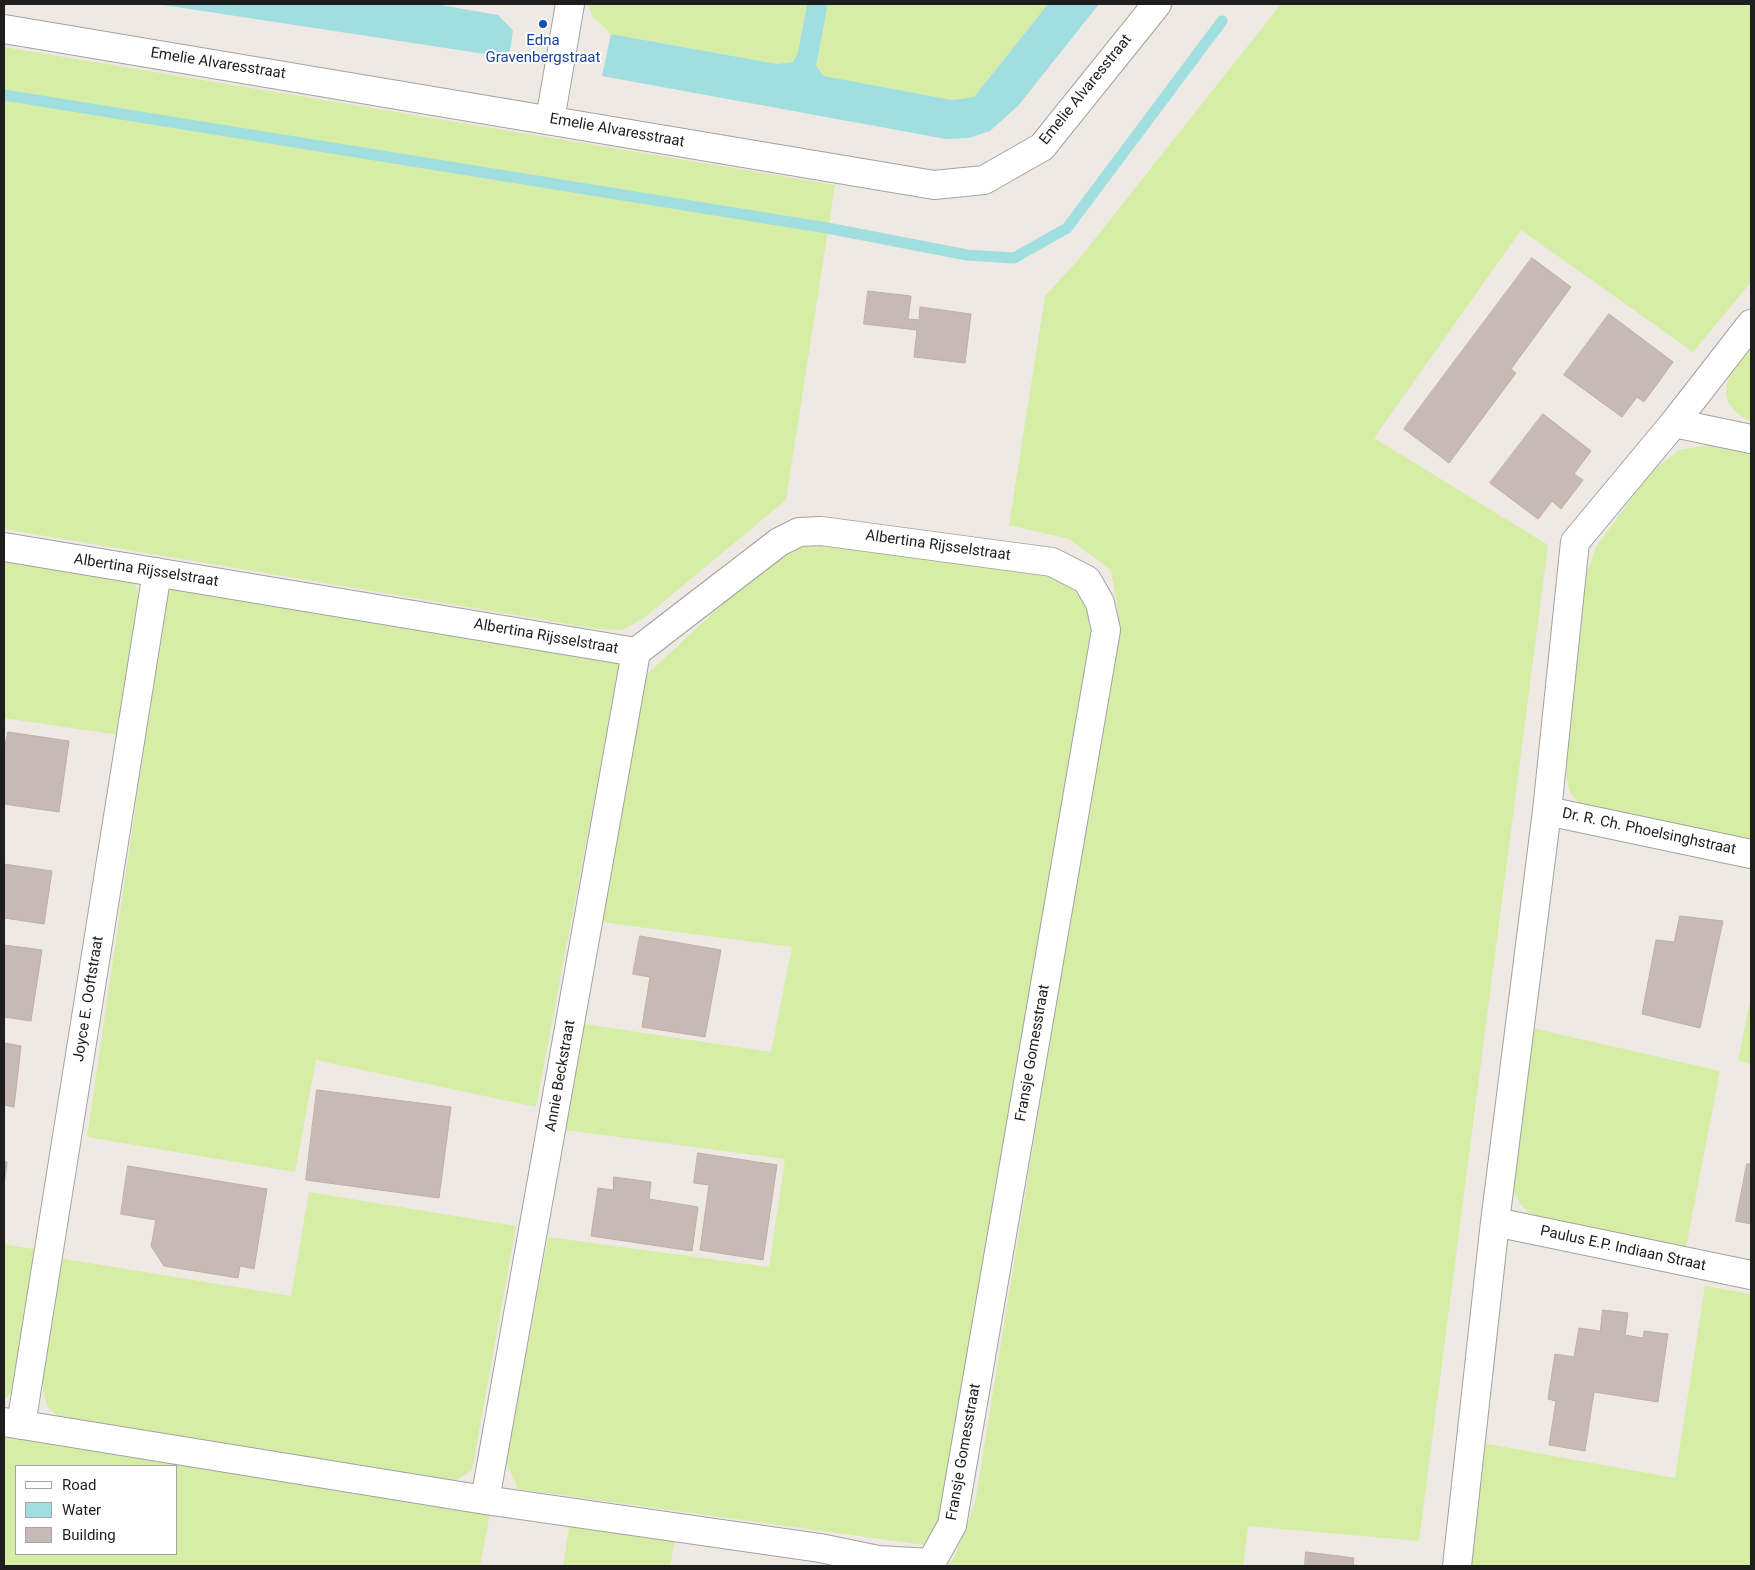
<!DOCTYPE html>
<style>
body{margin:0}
#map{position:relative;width:1755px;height:1570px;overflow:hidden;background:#efe9e3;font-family:Roboto,sans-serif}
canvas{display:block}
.frame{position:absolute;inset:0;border:5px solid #1e1e1e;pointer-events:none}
.legend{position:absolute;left:15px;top:1465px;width:162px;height:90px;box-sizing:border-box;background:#fff;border:1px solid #a5a5a5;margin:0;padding:6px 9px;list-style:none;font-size:15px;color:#1e1e1e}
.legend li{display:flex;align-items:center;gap:10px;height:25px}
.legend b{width:25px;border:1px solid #a5a5a5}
</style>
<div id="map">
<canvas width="1755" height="1570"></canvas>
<div class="frame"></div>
<ul class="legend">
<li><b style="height:6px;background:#fff"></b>Road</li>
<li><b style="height:14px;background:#a1dee0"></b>Water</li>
<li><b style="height:14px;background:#c7bab6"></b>Building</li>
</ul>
</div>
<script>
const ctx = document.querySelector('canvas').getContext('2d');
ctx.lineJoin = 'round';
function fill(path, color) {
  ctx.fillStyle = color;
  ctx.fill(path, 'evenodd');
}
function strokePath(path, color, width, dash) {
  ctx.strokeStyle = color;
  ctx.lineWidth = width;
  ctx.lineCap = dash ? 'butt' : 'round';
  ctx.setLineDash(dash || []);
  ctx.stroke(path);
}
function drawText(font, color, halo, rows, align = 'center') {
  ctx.font = font + ' Roboto,sans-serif';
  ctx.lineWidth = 4;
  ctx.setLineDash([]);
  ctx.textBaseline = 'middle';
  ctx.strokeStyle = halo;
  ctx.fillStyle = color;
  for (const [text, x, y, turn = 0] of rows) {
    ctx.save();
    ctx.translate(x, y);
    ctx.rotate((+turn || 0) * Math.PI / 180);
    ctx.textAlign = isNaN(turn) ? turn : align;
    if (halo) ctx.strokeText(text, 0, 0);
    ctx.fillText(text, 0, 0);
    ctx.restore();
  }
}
fill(new Path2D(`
 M588,4H807L798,52L793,62L777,64L611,34L593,17Z
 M828,4H1048L974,97L952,100L824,76L816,66Z
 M1281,4H1751V282L1693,352L1521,230L1374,438L1548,545L1419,1541L1248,1526L1243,1566H947L954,1558L975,1503L1119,617L1111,570L1069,539L1009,525L1045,296L1079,259Z
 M4,47L835,185L786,500L644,618L622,630L598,629L4,529Z
 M1751,343V422C1708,400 1730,370 1751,343Z
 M1708,445L1751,454V843L1584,809L1570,793L1565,771L1582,587L1596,547L1650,473L1679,450Z
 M803,529L1060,566L1083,586L1093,637L941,1522L924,1545L518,1489L506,1462L548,1237L769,1267L785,1159L565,1130L584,1024L771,1052L792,947L601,922L644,677Z
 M4,559L134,579L139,598L119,735L4,718Z
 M168,586L620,663L536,1107L316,1060L295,1172L87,1137Z
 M1751,996V1064L1738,1061Z
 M1528,1027L1720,1071L1686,1247L1550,1223C1523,1212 1516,1204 1509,1175Z
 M309,1192L516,1226L472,1470L454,1482L63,1421L47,1406L41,1381L59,1258L291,1296Z
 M4,1244L38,1250L16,1387L6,1398L4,1397Z
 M1705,1286L1751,1294V1566H1468L1482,1443L1675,1478Z
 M4,1434L490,1513L480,1566H4ZM16,1466H176V1554H16Z
 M570,1522L675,1541L670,1566H563Z`), '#d6eda6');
fill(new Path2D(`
 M157,4H435L498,15L513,30L510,51L498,56Z
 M807,4H828L816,66L824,76L952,100L974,97L1048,4H1099L1018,106L990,131L969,138L946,139L602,76L611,34L777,64L793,62L798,52Z`), '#a1dee0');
strokePath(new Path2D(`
 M4,95L827,228L967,255L1014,258L1067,228L1222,21`), '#a1dee0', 11);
const building = new Path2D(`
 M1532,258L1571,287L1511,369L1516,373L1449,463L1404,429Z
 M868,291L911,296L908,319L919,320L920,307L971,314L965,363L914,357L917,330L864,324Z
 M1609,314L1673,362L1644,402L1637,397L1622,417L1564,375Z
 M1543,414L1591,451L1574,474L1583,480L1561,509L1552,501L1538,519L1490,483Z
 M8,732L69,741L59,812L4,804V753Z
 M4,864L52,871L44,924L4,918Z
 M1680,916L1723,921L1700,1028L1642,1014L1656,940L1674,942Z
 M640,936L721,950L705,1037L642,1027L650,977L633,974Z
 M4,945L42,950L31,1021L4,1017Z
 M4,1043L21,1046L14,1107L4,1105Z
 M317,1090L451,1107L439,1198L306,1180Z
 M698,1153L777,1165L763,1260L700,1250L709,1185L694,1183Z
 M4,1162H7L4,1186Z
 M1747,1164H1751V1224L1736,1221Z
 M128,1166L267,1189L254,1269L240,1266L238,1278L164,1266L151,1246L156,1220L121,1214Z
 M614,1177L651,1182L649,1199L698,1207L692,1251L591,1236L598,1188L613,1190Z
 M1603,1310L1628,1313L1625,1335L1643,1338L1644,1331L1668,1334L1658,1402L1594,1392L1585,1451L1549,1445L1556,1401L1548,1399L1555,1354L1574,1357L1579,1328L1600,1331Z
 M1306,1552L1354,1558L1353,1565L1366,1566H1305Z`);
fill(building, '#c7bab6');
strokePath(building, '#c2aca5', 1);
const minor = new Path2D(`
 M4,29L934,185L984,180L1042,147L1157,4
 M550,120L570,4
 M1674,423L1751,439
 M4,547L636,652L779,542L799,532L821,531L1052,562L1087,580L1100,603L1106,630L952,1525L931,1563L878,1560L820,1548L485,1500L4,1422
 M1547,811L1751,854
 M1495,1222L1751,1275
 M21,1425L157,572
 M485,1500L636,652
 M1457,1566L1495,1222L1547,811L1575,542L1674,423L1751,324`);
strokePath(minor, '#a2a2a2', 30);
strokePath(minor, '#fff', 28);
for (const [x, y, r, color] of [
 [543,24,5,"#1a4fb4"]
]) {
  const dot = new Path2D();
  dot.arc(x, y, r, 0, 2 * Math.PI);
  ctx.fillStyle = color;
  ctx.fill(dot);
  strokePath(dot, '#fff', 2);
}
drawText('15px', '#164399', '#fff', [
 ["Edna",543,41],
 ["Gravenbergstraat",543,58]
]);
drawText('15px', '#1e1e1e', '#fff', [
 ["Emelie Alvaresstraat",218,64,9],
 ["Emelie Alvaresstraat",1086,90,-51],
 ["Emelie Alvaresstraat",617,131,10],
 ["Albertina Rijsselstraat",938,546,8],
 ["Albertina Rijsselstraat",146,571,9],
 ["Albertina Rijsselstraat",546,637,10],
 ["Dr. R. Ch. Phoelsinghstraat",1649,832,12],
 ["Joyce E. Ooftstraat",89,999,-81],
 ["Fransje Gomesstraat",1033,1053,-80],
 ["Annie Beckstraat",561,1076,-80],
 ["Paulus E.P. Indiaan Straat",1623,1249,12],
 ["Fransje Gomesstraat",964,1452,-80]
]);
</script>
